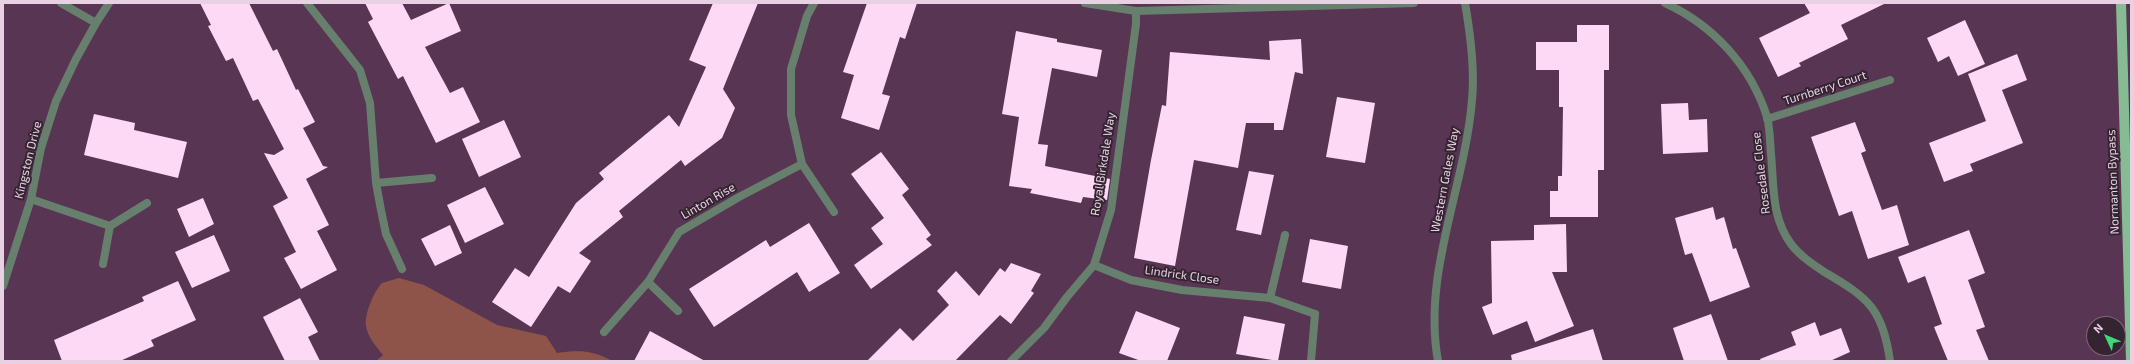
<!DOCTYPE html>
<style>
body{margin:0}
#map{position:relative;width:2134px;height:364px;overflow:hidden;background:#583653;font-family:"Exo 2",sans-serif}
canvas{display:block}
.frame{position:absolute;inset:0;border:4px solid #e7d1e3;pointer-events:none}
.north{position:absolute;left:2086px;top:316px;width:40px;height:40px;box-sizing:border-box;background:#342431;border:1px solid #7c6978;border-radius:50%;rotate:314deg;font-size:11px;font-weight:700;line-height:16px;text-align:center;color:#e7d1e3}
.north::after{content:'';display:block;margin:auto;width:14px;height:18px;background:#42d77b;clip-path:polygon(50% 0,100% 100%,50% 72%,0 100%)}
</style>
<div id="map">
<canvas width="2134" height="364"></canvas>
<div class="frame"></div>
<div class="north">N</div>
</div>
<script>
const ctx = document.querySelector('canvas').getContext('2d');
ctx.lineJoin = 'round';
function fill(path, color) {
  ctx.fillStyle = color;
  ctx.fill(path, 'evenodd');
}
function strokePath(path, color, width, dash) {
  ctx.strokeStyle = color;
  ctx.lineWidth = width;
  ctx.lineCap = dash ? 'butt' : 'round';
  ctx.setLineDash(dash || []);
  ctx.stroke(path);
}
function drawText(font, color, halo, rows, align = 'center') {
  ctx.font = font + ' "Exo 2",sans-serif';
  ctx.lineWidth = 4;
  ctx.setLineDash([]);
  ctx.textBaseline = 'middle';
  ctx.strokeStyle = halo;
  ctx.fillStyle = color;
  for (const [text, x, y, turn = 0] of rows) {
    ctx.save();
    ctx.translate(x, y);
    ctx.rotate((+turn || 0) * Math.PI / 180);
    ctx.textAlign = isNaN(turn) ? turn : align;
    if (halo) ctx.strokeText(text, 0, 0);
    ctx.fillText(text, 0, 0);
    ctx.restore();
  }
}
fill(new Path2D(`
 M399,278L424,285L497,325L546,336L557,353C578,350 593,350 612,361H376L383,355C376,346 368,338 366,326C364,315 374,291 382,283Z`), '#8e5449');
fill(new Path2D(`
 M200,3H249L273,51L277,49L296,90L298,89L315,122L303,128L323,166L328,167L306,179L329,225L317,231L337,270L301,289L284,258L296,252L273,206L288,198L264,153L274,155L284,149L258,99L253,101L233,58L226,61L208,26L211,25Z
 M365,3H402L411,20L449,3L461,31L425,47L450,93L463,87L480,122L436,143L403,76L398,79L368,22L373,19Z
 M713,3H758L723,89L735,108L722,138L685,166L681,160L619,211L623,217L579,253L591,261L570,293L558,286L531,327L492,302L515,268L529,277L576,203L604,179L599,173L669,115L679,127L706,67L689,60Z
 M867,3H917L905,39L900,37L882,94L890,96L879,130L841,118L854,75L843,72Z
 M1804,3H1886L1841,25L1848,39L1799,63L1801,66L1778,77L1759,38L1810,13Z
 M1965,20L1985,64L1958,76L1949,56L1938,62L1927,38Z
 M1577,25H1609V70H1604V170H1598V217H1550V191H1558V176H1562L1563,107H1559V70H1536V42H1577Z
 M1016,31L1057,39V42L1102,50L1097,77L1052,68L1038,144L1048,145L1045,166L1110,179L1107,200L1083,197L1081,203L1030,193L1032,189L1009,186L1019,117L1002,114Z
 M1301,39L1303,74L1295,72L1283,130H1274V123H1246L1238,168L1194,160L1175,266L1134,258L1151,160L1162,105L1166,106L1170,52L1270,60L1269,41Z
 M2017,54L2027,80L2002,90L2023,143L1970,164L1973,171L1944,182L1929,143L1986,121L1968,74Z
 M1337,97L1375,103L1365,163L1326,157Z
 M1688,103L1689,120L1707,119L1708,152L1663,154L1661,104Z
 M94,114L135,123L134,130L187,142L178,178L84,155Z
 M504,120L521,157L479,177L462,139Z
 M1855,122L1866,151L1861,153L1882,210L1897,205L1909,245L1868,259L1852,211L1839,216L1811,137Z
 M881,152L909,189L902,195L931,235L926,239L932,245L871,289L854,265L883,244L871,228L884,218L851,174Z
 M1249,171L1274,175L1261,235L1236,230Z
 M485,187L504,224L465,243L447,205Z
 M203,198L214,224L189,237L177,209Z
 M1713,207L1716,220L1724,217L1733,249L1736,248L1750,287L1710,302L1692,253L1685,255L1675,218Z
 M809,223L840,273L809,292L797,272L714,327L689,289L766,240L770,247Z
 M1566,224L1567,272H1552L1574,326L1535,342L1527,321L1493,335L1482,307L1492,303L1491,241L1534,240V225Z
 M450,225L462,253L435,266L421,239Z
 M1969,230L1985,273L1968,280L1985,327L1976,330L1989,361H1948L1934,327L1942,324L1925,276L1908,283L1898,257Z
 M214,235L230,271L192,288L175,252Z
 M1310,239L1348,246L1341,289L1302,282Z
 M1011,263L1041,274L1031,291L1034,293L1011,324L1000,315L955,361H867L900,328L913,341L949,305L937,291L956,271L979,296L1000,268L1005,272Z
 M178,281L196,320L151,340L154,346L120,361H62L54,340L144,301L142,297Z
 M300,298L318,332L308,337L320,361H285L263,317Z
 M1136,311L1180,328L1167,361H1141L1119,353Z
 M1711,314L1728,361H1684L1673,328Z
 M1244,316L1285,324L1278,361L1236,354Z
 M1815,322L1820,336L1841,328L1850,352L1830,361H1761L1760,359L1796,345L1791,332Z
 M1593,329L1603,361H1512L1511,355Z
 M650,331L705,361H634Z`), '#fdd9f6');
strokePath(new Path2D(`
 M1311,361L1315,314`), '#67806d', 8);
strokePath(new Path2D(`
 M61,3L96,23
 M307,3L360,70L370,103L376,183L381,210L386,234L402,269
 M814,3L807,16L791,69V115L802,164L834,212
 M1085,3L1136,11L1414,3
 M1665,3C1713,25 1751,66 1767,117C1770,128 1770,142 1771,154C1774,185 1771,217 1791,244C1800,256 1814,265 1826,273C1869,298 1883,310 1890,361
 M1767,119L1890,80
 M376,183L432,178
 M31,199L110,226
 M103,264L110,226L147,203
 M1094,265L1131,280L1182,290L1270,298L1285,235
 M648,282L678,311
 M3,286L31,199L41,148L56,101L76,59L96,23L109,3
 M1270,298L1315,314
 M604,332L648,282L679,232L739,197L802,164
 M1011,361L1044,328L1067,297L1094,265L1111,210L1136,24V11
 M1438,361C1422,273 1465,187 1472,100C1475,71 1470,32 1465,3`), '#67806d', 8);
strokePath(new Path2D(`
 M2121,3L2131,361`), '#87bb94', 10);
drawText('12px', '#e7d1e3', '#342431', [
 ["Turnberry Court",1825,88,-18],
 ["Kingston Drive",28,160,-76],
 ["Royal Birkdale Way",1103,164,-81],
 ["Rosedale Close",1761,173,-97],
 ["Western Gales Way",1445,180,-79],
 ["Normanton Bypass",2113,182,-92],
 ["Linton Rise",708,201,-30],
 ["Lindrick Close",1182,275,8]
]);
</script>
